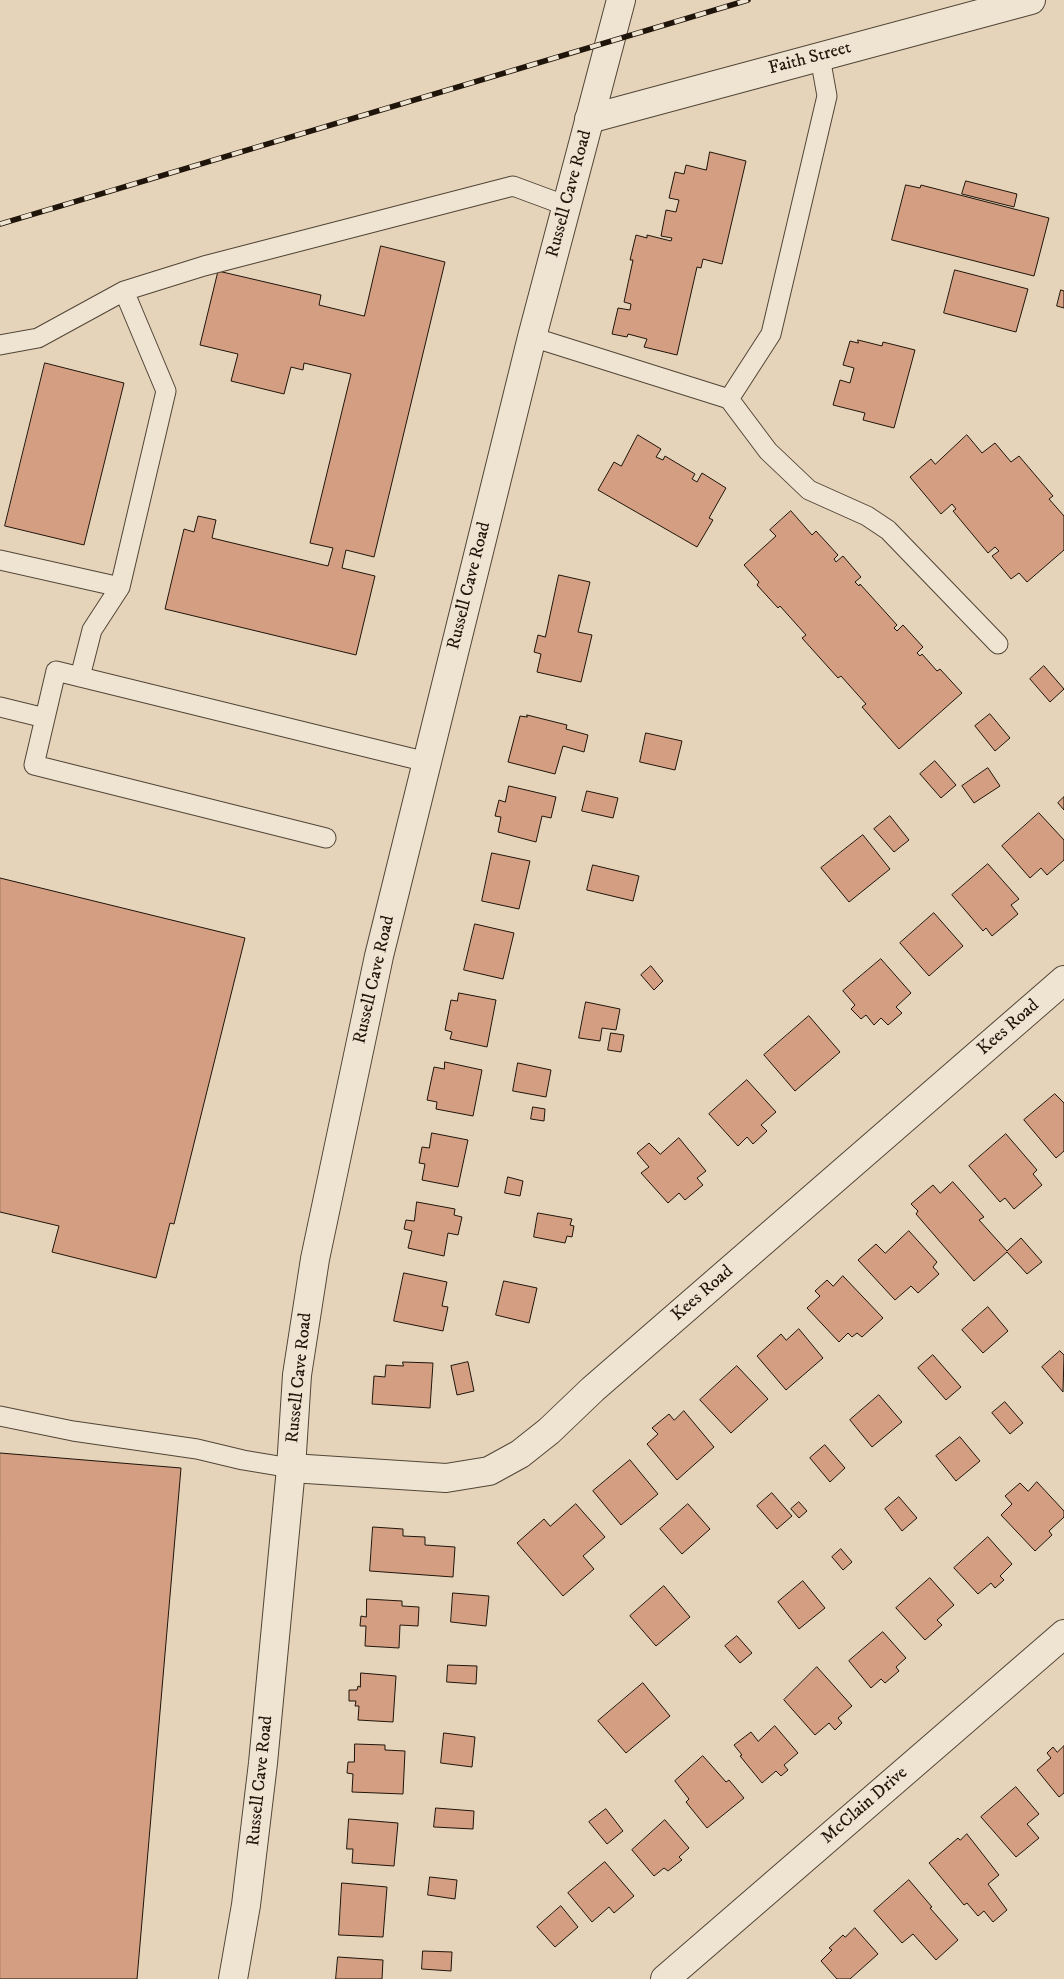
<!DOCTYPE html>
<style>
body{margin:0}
canvas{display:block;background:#e6d4ba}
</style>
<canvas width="1064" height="1979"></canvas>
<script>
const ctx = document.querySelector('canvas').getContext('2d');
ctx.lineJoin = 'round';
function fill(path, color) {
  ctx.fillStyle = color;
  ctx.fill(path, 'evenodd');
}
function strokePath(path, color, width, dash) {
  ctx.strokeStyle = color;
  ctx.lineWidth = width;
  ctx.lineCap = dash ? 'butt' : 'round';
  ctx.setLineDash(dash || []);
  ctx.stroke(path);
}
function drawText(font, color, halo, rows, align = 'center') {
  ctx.font = font + ' "IM FELL DW Pica",serif';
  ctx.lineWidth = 4;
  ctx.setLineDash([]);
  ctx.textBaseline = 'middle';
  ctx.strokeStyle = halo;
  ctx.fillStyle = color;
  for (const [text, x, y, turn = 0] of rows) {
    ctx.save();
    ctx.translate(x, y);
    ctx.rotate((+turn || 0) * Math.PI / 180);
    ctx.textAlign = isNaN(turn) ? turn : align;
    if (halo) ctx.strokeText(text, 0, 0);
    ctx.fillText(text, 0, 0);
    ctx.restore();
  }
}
const building = new Path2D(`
 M710,152L746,161L722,264L703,259L701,268L697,267L677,355L644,347L647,339L628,334L627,337L612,334L618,308L630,310L631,304L624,302L633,260H630L636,235L647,238V235L671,241L672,238L661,236L666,210L676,212L679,200L669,198L675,172L684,174L686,165L706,170Z
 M966,181L1017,194L1014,207L962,194Z
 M906,185L920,188L921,185L1049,218L1034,276L892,240Z
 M381,246L445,262L374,557L346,550L342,568L375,576L356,655L165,609L184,529L194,532L198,516L216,520L212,538L328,566L333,548L310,543L351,374L304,363L303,370L291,367L284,394L231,381L238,354L200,345L218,271L321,295L319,305L364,316Z
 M955,270L1028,289L1016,332L944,313Z
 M1061,290L1064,291V308L1057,306Z
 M858,340L882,346L883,342L915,350L894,428L863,420L865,413L833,405L840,380L850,383L854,368L843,365L850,341L858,343Z
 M45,363L124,383L84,545L5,526Z
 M638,435L661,449L656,457L663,460L665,456L695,474L692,479L697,482L702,473L726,488L709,518L713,520L697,547L598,490L614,462L621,466Z
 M967,435L982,453L995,443L1011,462L1019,456L1053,496L1049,499L1064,516V550L1027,582L1019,573L1011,579L992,556L999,551L995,547L988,553L953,511L956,509L952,504L941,514L910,477L931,459L935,464Z
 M791,511L812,535L816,531L838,555L834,559L836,562L843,556L861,577L855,582L859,586L860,584L897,625L894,628L897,631L903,625L923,647L917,653L920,656L922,654L937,671L940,669L962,693L899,749L862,707L866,704L841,676L838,678L802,638L806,635L780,606L778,608L757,585L759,582L744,565L776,536L770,530Z
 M559,575L590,582L578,632L592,635L581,682L537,672L541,654L534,652L538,635L545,637Z
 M1044,666L1064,689L1050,702L1030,679Z
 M990,714L1010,738L995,751L975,726Z
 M527,715L567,725L566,729L588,735L584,752L563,746L555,774L508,762L520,716L527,717Z
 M646,733L682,741L675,770L640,762Z
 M935,761L956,785L941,798L920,774Z
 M988,768L1000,786L974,803L962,786Z
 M509,786L556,797L551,818L542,816L536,842L498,832L501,817L495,816L499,800L505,802Z
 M587,791L618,798L613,818L582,811Z
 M1064,797V810L1058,803Z
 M1039,813L1064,840V860L1047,875L1041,868L1030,878L1002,846Z
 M890,816L909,840L894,852L874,829Z
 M863,835L890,869L849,902L821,868Z
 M492,853L530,861L519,909L482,901Z
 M988,864L1019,899L1011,905L1018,914L992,936L986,928L983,931L952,895Z
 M593,865L639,876L633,901L587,890Z
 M0,878L245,938L174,1224L170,1223L156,1278L52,1252L59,1226L0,1212Z
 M934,913L963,946L929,976L900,943Z
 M475,924L514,933L503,979L464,970Z
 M881,959L911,993L896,1007L902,1013L888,1025L881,1018L874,1025L866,1015L861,1019L851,1009L855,1005L843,991Z
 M651,966L663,981L654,990L641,975Z
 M459,993L496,1000L487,1047L450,1039L452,1032L445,1030L451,1000L457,1001Z
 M586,1002L620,1009L616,1030L602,1028L600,1041L579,1038Z
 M809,1016L840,1052L795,1091L764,1055Z
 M611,1033L624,1035L621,1052L608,1050Z
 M445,1062L482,1070L473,1116L436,1109L437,1102L427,1100L434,1067L444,1069Z
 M518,1063L551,1070L546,1097L513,1091Z
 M747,1080L776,1112L761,1125L767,1131L753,1144L747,1137L738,1146L709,1114Z
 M1055,1094L1064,1103V1151L1056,1158L1024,1120Z
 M533,1107L545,1109L544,1121L531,1119Z
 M432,1133L468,1140L458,1187L422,1180L425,1164L419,1163L422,1147L429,1148Z
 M1006,1134L1037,1170L1033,1174L1042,1185L1014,1209L1005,1198L1000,1202L969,1166Z
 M679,1138L706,1171L697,1178L703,1185L685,1200L679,1193L668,1203L641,1173L649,1167L637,1153L649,1143L660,1154Z
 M508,1177L523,1181L520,1196L505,1193Z
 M953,1182L984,1217L979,1220L1007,1251L1021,1238L1042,1262L1027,1274L1007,1252L974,1281L916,1214L918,1211L911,1204L933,1185L940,1193Z
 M417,1202L455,1209L454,1215L462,1217L458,1235L448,1233L444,1256L408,1248L412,1231L404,1229L406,1220L414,1221Z
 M538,1213L572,1219L570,1225L574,1226L572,1237L567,1236L565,1243L534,1237Z
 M909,1231L937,1262L933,1267L939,1274L918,1293L911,1286L895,1300L858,1260L876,1244L885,1253Z
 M404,1273L447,1282L442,1306L448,1307L443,1331L394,1321Z
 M843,1276L883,1318L862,1337L857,1333L852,1337L848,1333L839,1342L807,1308L820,1296L815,1291L827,1280L833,1286Z
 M504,1281L537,1288L529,1323L496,1315Z
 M988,1307L1008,1331L983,1353L962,1330Z
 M799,1329L823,1358L786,1390L757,1356L781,1334L786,1340Z
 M1060,1351L1064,1355L1063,1392L1042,1367Z
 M933,1355L961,1387L946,1400L918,1368Z
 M403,1362L433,1363L430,1408L372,1404L374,1376L385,1377L386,1365L403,1366Z
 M468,1362L474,1391L457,1395L451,1366Z
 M737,1366L768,1399L731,1433L700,1400Z
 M879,1395L902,1422L872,1447L850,1420Z
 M1005,1402L1023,1423L1010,1434L992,1413Z
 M684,1411L714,1447L677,1480L647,1444L658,1434L652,1428L669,1414L674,1420Z
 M960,1437L980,1461L956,1481L936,1456Z
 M825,1445L845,1468L830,1482L810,1458Z
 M0,1453L181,1468L137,1979H0Z
 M630,1460L658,1494L621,1525L593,1491Z
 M1037,1482L1064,1511V1517L1049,1531L1052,1535L1035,1551L1001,1515L1012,1504L1005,1496L1020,1483L1028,1491Z
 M772,1493L792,1516L777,1529L757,1506Z
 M899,1497L917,1518L902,1531L885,1509Z
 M799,1502L807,1511L799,1518L791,1509Z
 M576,1504L605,1537L583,1556L594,1569L563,1596L517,1543L544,1519L550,1526Z
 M688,1504L710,1529L682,1554L660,1529Z
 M373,1527L403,1529V1536L425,1537V1545L455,1547L453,1577L370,1571Z
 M988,1537L1012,1564L1000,1576L1004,1580L995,1588L991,1583L978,1594L954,1568Z
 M841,1549L852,1562L843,1570L832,1557Z
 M930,1578L954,1605L937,1620L942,1625L925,1640L896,1608Z
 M803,1581L825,1608L799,1629L778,1602Z
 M664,1586L690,1617L656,1646L630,1616Z
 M453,1593L489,1596L486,1626L451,1622Z
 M367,1599L402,1601V1606L419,1607L418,1626L400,1625L399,1648L365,1646L366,1626H360L361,1616L366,1617Z
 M883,1632L906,1658L896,1667L899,1671L885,1683L881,1679L871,1688L849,1661Z
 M737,1636L752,1653L740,1663L725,1646Z
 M448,1665L477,1666L476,1684L447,1682Z
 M817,1667L852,1706L838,1718L842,1723L835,1730L829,1723L815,1735L784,1700Z
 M361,1673L396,1676L393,1722L358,1720L359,1706H355L356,1701H349V1690H357L358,1686L360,1687Z
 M643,1683L670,1716L626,1753L598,1721Z
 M775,1726L798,1753L784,1765L788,1770L781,1776L776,1771L762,1783L740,1756L742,1755L734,1745L751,1732L758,1741Z
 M444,1733L475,1737L472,1767L441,1763Z
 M355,1744L385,1745V1750L405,1751L403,1794L352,1792L353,1774L347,1773L348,1762H354Z
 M1064,1746V1793L1059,1797L1037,1770L1051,1758L1047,1753L1053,1747L1057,1752Z
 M703,1756L726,1782L729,1780L744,1798L707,1828L686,1802L689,1799L675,1781Z
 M1016,1787L1039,1814L1027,1824L1039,1838L1016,1857L981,1817Z
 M436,1808L474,1811L473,1829L434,1827Z
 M606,1809L623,1831L607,1844L589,1822Z
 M349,1819L398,1823L394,1866L352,1863L353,1849H347Z
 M665,1820L689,1848L679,1857L682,1860L668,1871L664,1868L654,1876L632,1850Z
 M967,1834L999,1875L988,1884L1007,1910L993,1922L984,1911L978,1916L967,1903L964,1905L929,1863L958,1838L960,1840Z
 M605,1862L634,1896L614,1913L609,1907L592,1922L568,1893Z
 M430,1877L457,1880L455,1899L428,1895Z
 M909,1880L932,1907L930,1908L958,1940L936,1960L913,1934L902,1943L874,1911Z
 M342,1883L387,1887L383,1937L339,1935Z
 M561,1906L578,1927L555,1947L537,1927Z
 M855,1928L878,1954L850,1979H837L821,1961L832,1950L829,1948L843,1935L845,1937Z
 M423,1951L452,1952L451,1971L422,1969Z
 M338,1957L383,1960L382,1979H336Z`);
fill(building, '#d39e82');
strokePath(building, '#1f150a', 1);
const service = new Path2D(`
 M532,337L729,399L768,451L809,490L867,516L888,530L998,644
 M0,345L38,338L124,291
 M729,399L771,334L827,96L820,57
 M0,560L120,587
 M80,677L92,630L120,587L166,391L124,291L204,266L513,186L567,206
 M0,707L45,718
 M326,838L34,765L56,671L427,762
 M0,1416L73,1431L197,1449L243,1460L291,1468`);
const minor = new Path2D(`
 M589,119L1031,0
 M291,1468L446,1478L489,1471L520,1454L549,1431L593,1389L1064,980
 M665,1979L1064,1634`);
const tertiary = new Path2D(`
 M233,1979L246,1905L263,1763L291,1468L297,1375L315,1259L379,956L532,337L621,0`);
strokePath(service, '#514536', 21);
strokePath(minor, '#514536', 30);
strokePath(tertiary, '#514536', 30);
strokePath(service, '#efe3d2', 19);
strokePath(minor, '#efe3d2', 28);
strokePath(tertiary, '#efe3d2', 28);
const rail = new Path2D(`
 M0,224L748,0`);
strokePath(rail, '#1f150a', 5.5);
strokePath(rail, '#efe3d2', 4, [11]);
drawText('18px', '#1f150a', '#efe3d2', [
 ["Faith Street",810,59,-15],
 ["Russell Cave Road",570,194,-75],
 ["Russell Cave Road",470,586,-76],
 ["Russell Cave Road",375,980,-77],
 ["Kees Road",1009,1028,-41],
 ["Kees Road",703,1294,-41],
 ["Russell Cave Road",300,1378,-84],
 ["Russell Cave Road",261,1781,-84],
 ["McClain Drive",865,1806,-41]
]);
</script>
